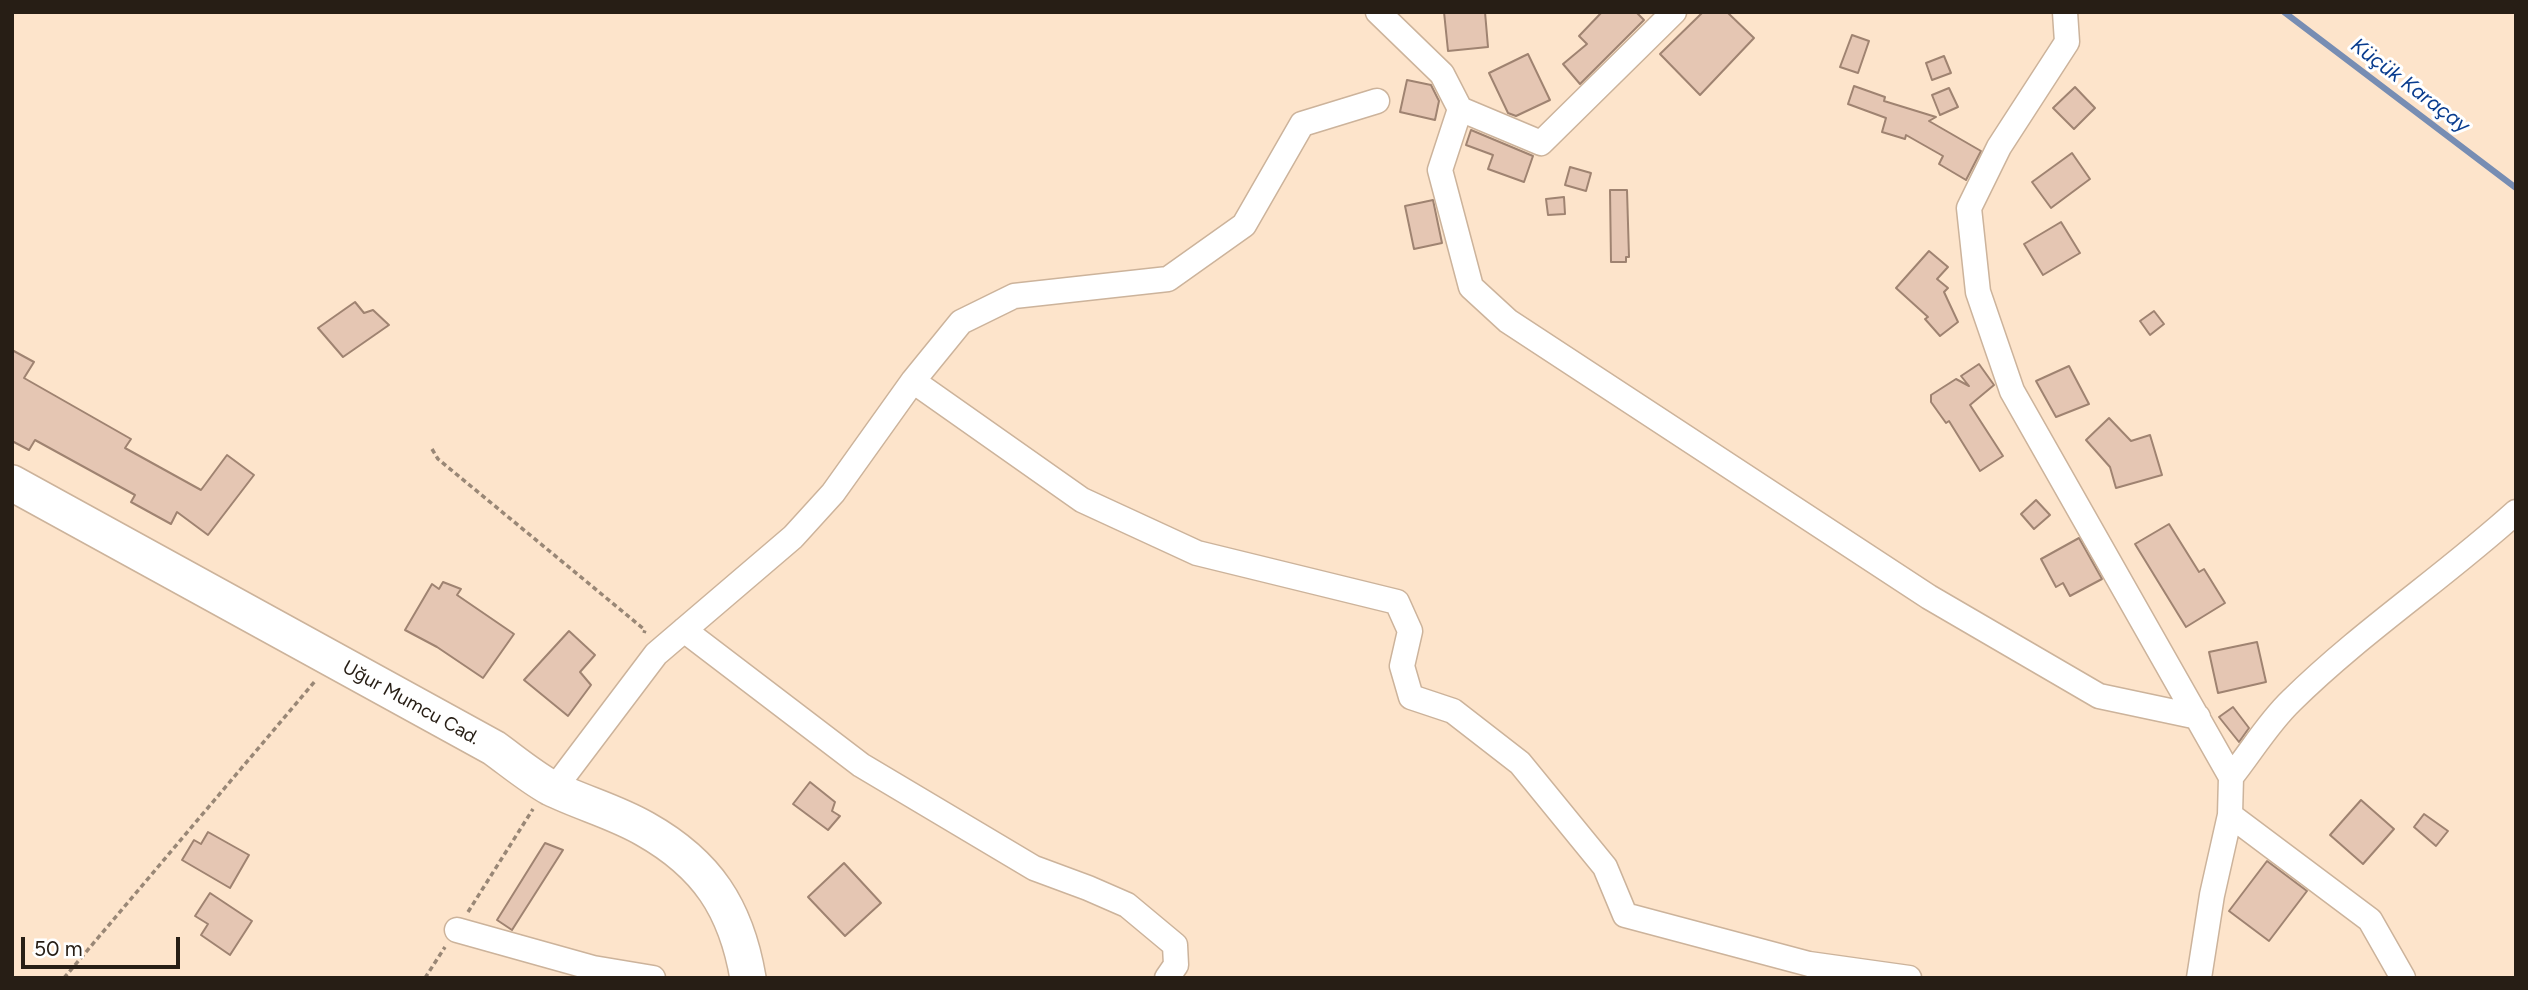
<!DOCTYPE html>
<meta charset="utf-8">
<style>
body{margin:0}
#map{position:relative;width:2528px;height:990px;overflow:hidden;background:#fde4cb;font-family:Figtree,sans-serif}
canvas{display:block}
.frame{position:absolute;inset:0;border:14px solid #271e15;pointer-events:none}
.scale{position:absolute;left:21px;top:937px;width:159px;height:32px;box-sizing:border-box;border:4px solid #271e15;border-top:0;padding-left:9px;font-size:21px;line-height:24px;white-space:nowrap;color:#271e15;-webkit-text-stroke:5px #fff;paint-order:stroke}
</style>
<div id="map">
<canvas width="2528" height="990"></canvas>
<div class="frame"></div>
<div class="scale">50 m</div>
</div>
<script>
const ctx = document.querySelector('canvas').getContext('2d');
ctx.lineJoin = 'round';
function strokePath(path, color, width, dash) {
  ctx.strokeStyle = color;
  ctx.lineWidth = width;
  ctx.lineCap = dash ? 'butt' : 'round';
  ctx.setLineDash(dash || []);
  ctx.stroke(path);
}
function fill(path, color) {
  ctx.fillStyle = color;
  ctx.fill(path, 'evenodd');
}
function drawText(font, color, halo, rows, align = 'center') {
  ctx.font = font + ' Figtree,sans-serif';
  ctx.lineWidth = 6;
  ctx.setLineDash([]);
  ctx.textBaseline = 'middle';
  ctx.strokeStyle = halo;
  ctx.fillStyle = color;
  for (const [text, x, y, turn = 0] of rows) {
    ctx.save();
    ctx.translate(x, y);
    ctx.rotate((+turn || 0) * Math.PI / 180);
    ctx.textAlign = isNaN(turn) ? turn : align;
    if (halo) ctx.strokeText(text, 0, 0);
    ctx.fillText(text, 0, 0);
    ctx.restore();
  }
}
strokePath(new Path2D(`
 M2284,12L2516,188`), '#778db3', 6);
const building = new Path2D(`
 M1444,12H1485L1488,47L1448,51Z
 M1602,12H1636L1644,20L1580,84L1563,64L1587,44L1579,36Z
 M1703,12H1727L1754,38L1700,95L1660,54Z
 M1852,35L1869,41L1858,73L1840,67Z
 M1528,54L1550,100L1516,116L1508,113L1489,73Z
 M1944,56L1951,73L1932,80L1926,63Z
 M1407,80L1431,85L1439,101L1435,120L1400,112Z
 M1854,86L1885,97L1884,101L1936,117L1929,121L1981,151L1966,180L1939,164L1943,156L1906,135L1905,139L1882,132L1886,118L1848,104Z
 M2075,87L2095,108L2074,129L2053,108Z
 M1949,88L1958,107L1940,115L1932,95Z
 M1471,130L1533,156L1524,182L1488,169L1493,155L1466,145Z
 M2072,153L2090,179L2051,208L2032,182Z
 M1570,167L1591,173L1586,191L1565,185Z
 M1610,190H1627L1629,257H1626V262H1611Z
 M1564,197L1565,214L1548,215L1546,199Z
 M1433,200L1442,243L1414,249L1405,206Z
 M2061,222L2080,253L2043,275L2024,244Z
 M1929,251L1948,267L1937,279L1948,288L1944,292L1958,322L1940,336L1925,319L1928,317L1896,288Z
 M355,302L364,313L373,310L389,325L343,357L318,328Z
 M2154,311L2164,324L2150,335L2140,321Z
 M12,350L34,362L24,378L131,439L125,448L201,490L227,455L254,475L208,535L177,512L171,524L131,502L135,495L35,440L29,450L12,441Z
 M1979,364L1994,385L1970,405L2003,456L1980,471L1949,421L1946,423L1931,402V395L1956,379L1969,386L1961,376Z
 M2069,366L2089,404L2056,417L2036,381Z
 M2109,418L2131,441L2150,435L2162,475L2116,488L2110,467L2086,440Z
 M2036,500L2050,515L2034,529L2021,514Z
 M2169,524L2199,572L2204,569L2225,603L2186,627L2135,544Z
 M2079,538L2102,579L2070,596L2063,583L2056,587L2041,559Z
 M443,582L461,589L457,595L514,634L483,678L437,647L405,630L432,584L439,589Z
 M569,631L595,655L580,672L591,685L568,716L524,680Z
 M2257,642L2266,682L2218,693L2209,652Z
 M2233,707L2249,728L2239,742L2219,717Z
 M810,782L835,802L832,811L840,816L828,830L793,804Z
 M2361,800L2394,829L2363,864L2330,835Z
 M2424,814L2448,831L2436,846L2414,827Z
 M208,832L249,855L230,888L182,860L194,840L201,844Z
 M545,843L563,850L512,930L497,920Z
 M2267,861L2307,891L2269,941L2229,911Z
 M844,863L881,903L845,936L808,897Z
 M210,893L252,921L230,955L201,935L208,924L195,916Z`);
fill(building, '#e5c6b3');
strokePath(building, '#9f8371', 2);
const street = new Path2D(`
 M1378,12L1442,74L1460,109L1541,143L1674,12
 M2065,12L2067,42L1999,147L1969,208L1978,292L2012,391L2231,777L2230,815L2212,895L2199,978
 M1460,109L1440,170L1471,287L1508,321L1929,597L2099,696L2198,717
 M913,381L1082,500L1197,553L1397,602L1410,631L1402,666L1411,697L1453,711L1520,763L1605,867L1625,915L1809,964L1909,978
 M684,630L861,765L1034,868L1088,888L1127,905L1175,945L1176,965L1167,978
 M2231,777C2251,752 2268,723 2291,701C2361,632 2443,578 2516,512
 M554,789L656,654L793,537L833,493L913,381L961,322L1014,296L1168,279L1244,225L1302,124L1377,101
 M2230,815L2370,920L2403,978
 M457,930L593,968L653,978`);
const secondary = new Path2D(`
 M12,483L494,748C512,761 531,777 551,788C582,803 616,812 645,829C707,864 736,908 748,978`);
strokePath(street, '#ccb39b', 27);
strokePath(secondary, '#ccb39b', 38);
strokePath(new Path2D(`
 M432,449L438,459L645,630L644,633
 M468,912L533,809
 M64,978L316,680
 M425,978L445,947`), '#998776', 3.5, [5, 3.5]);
strokePath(street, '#fff', 24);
strokePath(secondary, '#fff', 35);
drawText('19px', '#271e15', '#fff', [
 ["Uğur Mumcu Cad.",411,703,29]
]);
drawText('italic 21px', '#093c8e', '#fff', [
 ["Küçük Karaçay",2410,86,37]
]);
</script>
